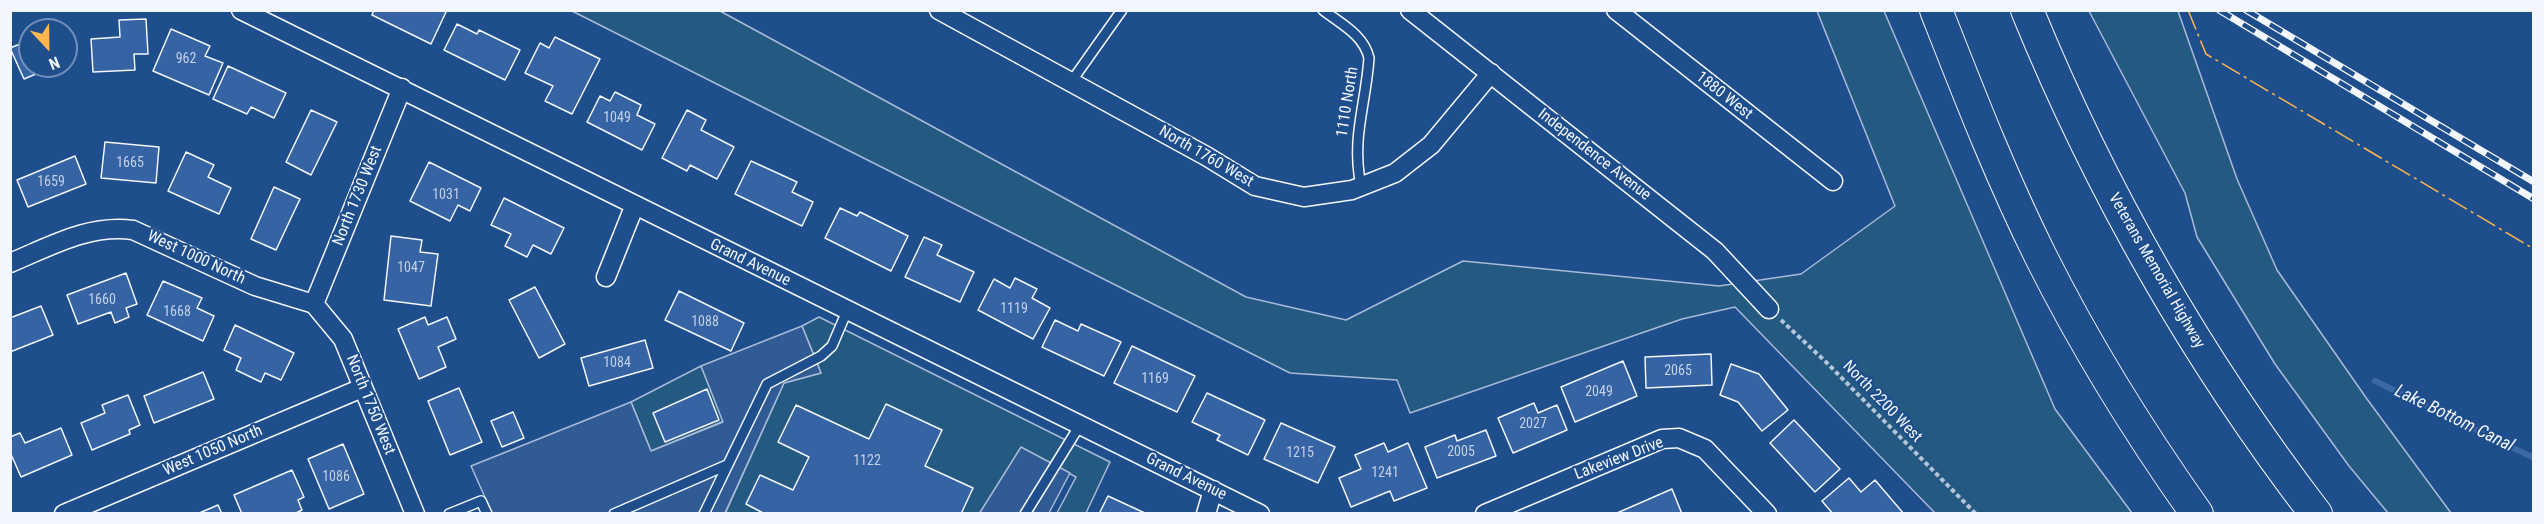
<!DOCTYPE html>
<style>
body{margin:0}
#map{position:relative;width:2544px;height:524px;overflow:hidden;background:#1f4e8c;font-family:"Roboto Condensed",sans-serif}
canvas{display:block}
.frame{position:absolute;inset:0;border:12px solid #f2f6ff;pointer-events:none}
.north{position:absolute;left:18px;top:18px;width:60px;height:60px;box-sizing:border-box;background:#1f4e8c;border:2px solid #7391ba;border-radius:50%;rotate:158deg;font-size:16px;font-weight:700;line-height:24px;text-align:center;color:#f2f6ff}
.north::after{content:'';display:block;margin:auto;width:21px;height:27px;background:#ffb74d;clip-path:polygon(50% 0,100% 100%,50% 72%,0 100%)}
</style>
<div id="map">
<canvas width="2544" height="524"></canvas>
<div class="frame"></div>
<div class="north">N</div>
</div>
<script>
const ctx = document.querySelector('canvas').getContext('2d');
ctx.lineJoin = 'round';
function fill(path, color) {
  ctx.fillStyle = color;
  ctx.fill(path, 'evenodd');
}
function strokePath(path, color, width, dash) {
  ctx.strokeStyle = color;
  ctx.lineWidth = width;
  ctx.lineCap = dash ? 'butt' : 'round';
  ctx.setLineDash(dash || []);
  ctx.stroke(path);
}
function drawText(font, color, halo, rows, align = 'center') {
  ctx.font = font + ' "Roboto Condensed",sans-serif';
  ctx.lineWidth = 4.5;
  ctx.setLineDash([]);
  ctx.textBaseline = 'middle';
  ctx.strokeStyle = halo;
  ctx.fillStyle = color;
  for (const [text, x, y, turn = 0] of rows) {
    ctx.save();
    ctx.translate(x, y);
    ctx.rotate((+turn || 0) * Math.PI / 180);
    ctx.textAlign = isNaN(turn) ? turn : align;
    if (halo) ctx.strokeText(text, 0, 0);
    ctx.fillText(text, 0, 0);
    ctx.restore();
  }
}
const green = new Path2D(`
 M572,11H720L1246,297L1346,320L1463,261L1719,286L1801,274L1895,206L1817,11H1884L2055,409L2132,513H1935L1735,307L1682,319L1410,413L1397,380L1290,373Z
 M2089,11H2178L2237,179L2277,270L2367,399L2451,513H2388L2349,466L2275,364L2197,237L2185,193Z
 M819,317L1110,462L1086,513H1057L1076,477L1021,448L985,513L725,514L784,383L821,373L802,326Z
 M701,366L724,421L651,451L631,402Z`);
fill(green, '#245a82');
strokePath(green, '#a8bbd7', 1.5);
const parking = new Path2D(`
 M802,326L821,373L784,383L725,513H492L471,466L631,402L651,451L723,422L701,366Z
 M1021,447L1070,473L1049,513L979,514Z`);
fill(parking, '#305b95');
strokePath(parking, '#a8bbd7', 1.5);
strokePath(new Path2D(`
 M2375,381L2534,458`), '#3b69a3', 6);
const building = new Path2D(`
 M374,10H443L446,12L431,44L372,15Z
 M146,19L148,54H134L135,70L93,72L91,39L120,37L119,20Z
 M457,24L477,34L479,30L520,50L505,80L444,50Z
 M171,29L210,46L205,56L223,63L209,95L153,71Z
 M66,36L75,57L66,61Z
 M555,37L600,59L572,114L545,101L553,86L525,73L540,43L549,48Z
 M30,40V66H55L24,79L10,48Z
 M228,66L286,93L274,118L251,107L247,114L213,99Z
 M615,92L641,105L637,115L655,124L642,150L587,122L600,96L610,101Z
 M311,110L337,122L311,175L286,162Z
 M687,110L706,120L701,130L734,147L717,179L690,165L687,171L662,158Z
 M105,142L159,147L156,183L101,178Z
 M186,152L214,165L208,177L231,188L219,214L168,191Z
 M75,156L86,184L28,207L17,180Z
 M751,161L797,182L792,192L813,202L802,226L735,194Z
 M429,162L481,188L470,211L458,205L450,221L410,201Z
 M274,187L300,199L276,250L251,239Z
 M504,198L564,228L551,254L533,245L527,257L505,246L511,234L491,225Z
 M840,208L857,216L860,212L908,236L891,271L825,238Z
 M391,236L422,240L420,252L438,254L431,306L384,300Z
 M924,237L942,245L937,255L974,272L960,302L905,277Z
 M126,273L137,304L126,308L129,317L115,323L111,312L78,324L67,295Z
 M1015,278L1037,289L1032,298L1050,308L1033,339L978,310L994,279L1010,288Z
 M163,281L202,298L197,308L214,316L203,341L147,315Z
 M535,287L565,344L539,358L509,300Z
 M679,291L744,323L731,351L665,320Z
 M41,306L53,335L10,352V318Z
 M425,317L428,325L447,317L456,339L438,347L446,367L419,379L398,329Z
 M1055,320L1078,331L1081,324L1121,342L1104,376L1042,347Z
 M235,325L294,353L281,380L265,373L261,382L236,370L241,358L224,350Z
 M645,340L653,368L589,386L581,358Z
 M1132,346L1195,376L1177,412L1114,383Z
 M1711,354L1712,385L1646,388L1645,357Z
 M1623,361L1637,396L1575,422L1561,387Z
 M1731,364L1759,374L1788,410L1762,431L1738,402L1720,395Z
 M203,372L214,399L154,423L144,396Z
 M459,388L482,442L450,455L428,401Z
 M707,389L719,420L665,442L653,413Z
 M1207,393L1265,420L1248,455L1217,440L1220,435L1192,422Z
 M128,395L140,425L129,430L130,434L92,450L81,423L105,413L102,405Z
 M1534,403L1538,413L1557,405L1567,430L1513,453L1498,418Z
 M886,404L942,430L925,466L973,488L961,514H765L746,504L760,475L793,490L809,457L778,442L796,405L869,439Z
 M513,412L524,438L502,447L491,421Z
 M1794,420L1840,469L1815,492L1770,443Z
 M1281,423L1335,447L1318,483L1264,459Z
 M61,428L72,455L21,477L10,452V437L20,433L25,443Z
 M1486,430L1496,456L1437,478L1425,447L1455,435L1457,441Z
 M1384,443L1388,452L1408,443L1427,488L1394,501L1390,491L1351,507L1339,478L1361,469L1355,455Z
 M343,444L364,494L329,509L308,459Z
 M292,470L304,497L298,500L302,510L294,514H242L234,495Z
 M1849,478L1861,492L1875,480L1904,514H1833L1822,501Z
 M1672,489L1682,514H1617V513Z
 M1108,496L1147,514H1099Z
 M218,505L222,514H197Z`);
fill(building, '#3563a3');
strokePath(building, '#f2f6ff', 1.5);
const lane = new Path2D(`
 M1323,10C1341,24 1364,35 1369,58C1366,104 1351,138 1361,186
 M1071,82L1122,10
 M449,514L481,501L487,514
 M614,514L727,465
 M704,514L767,384L821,356L832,346L847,311
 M1025,514L1080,425`);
const street = new Path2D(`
 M241,10L1260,514
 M939,10L1206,156L1255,186L1304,197L1352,190L1395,173L1431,145L1491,73
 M1410,10L1715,251L1769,309
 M1616,10L1833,181
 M10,263C51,246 89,224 133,230L255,286L314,304
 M606,277L634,207
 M314,304L343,339L415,514
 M314,304L402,88
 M64,514L362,388
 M1206,514L1213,490
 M1485,514L1662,439L1679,438L1705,449L1767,514`);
const highway = new Path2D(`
 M1936,10C1969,94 2001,177 2041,257C2086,347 2139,432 2197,514
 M2027,10C2101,191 2197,359 2316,514`);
strokePath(lane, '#f2f6ff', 12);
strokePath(street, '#f2f6ff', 21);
strokePath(highway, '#f2f6ff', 34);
strokePath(new Path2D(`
 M1781,320L1826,362L1976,514`), '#b3c4dc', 4, [4.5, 3]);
strokePath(lane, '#1f4e8c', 9);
strokePath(street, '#1f4e8c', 18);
strokePath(highway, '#1f4e8c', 32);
const rail = new Path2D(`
 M2219,10L2534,199
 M2246,10L2534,182`);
strokePath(rail, '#f2f6ff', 7);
strokePath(rail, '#1f4e8c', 4.5, [14]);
strokePath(new Path2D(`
 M2188,10L2206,54L2534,249`), '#ffb74d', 1.5, [21, 4.5, 3, 4.5]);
drawText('14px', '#c3d1e8', null, [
 ["962",186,59],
 ["1049",617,118],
 ["1665",130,163],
 ["1659",51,182],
 ["1031",446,195],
 ["1047",411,268],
 ["1660",102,300],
 ["1119",1014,309],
 ["1668",177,312],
 ["1088",705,322],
 ["1084",617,363],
 ["2065",1678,371],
 ["1169",1155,379],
 ["2049",1599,392],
 ["2027",1533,424],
 ["2005",1461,452],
 ["1215",1300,453],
 ["1122",867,461],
 ["1241",1385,473],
 ["1086",336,477]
]);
drawText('16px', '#f2f6ff', '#1f4e8c', [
 ["1880 West",1724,96,38],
 ["1110 North",1348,102,-81],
 ["Independence Avenue",1594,155,38],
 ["North 1760 West",1206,157,30],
 ["North 1730 West",358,196,-68],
 ["West 1000 North",196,258,25],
 ["Grand Avenue",750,263,26],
 ["Veterans Memorial Highway",2156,271,60],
 ["North 2200 West",1882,402,46],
 ["North 1750 West",370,405,68],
 ["West 1050 North",213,451,-23],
 ["Lakeview Drive",1619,459,-21],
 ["Grand Avenue",1186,477,26]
]);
drawText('italic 18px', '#f2f6ff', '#1f4e8c', [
 ["Lake Bottom Canal",2454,419,26]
]);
</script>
